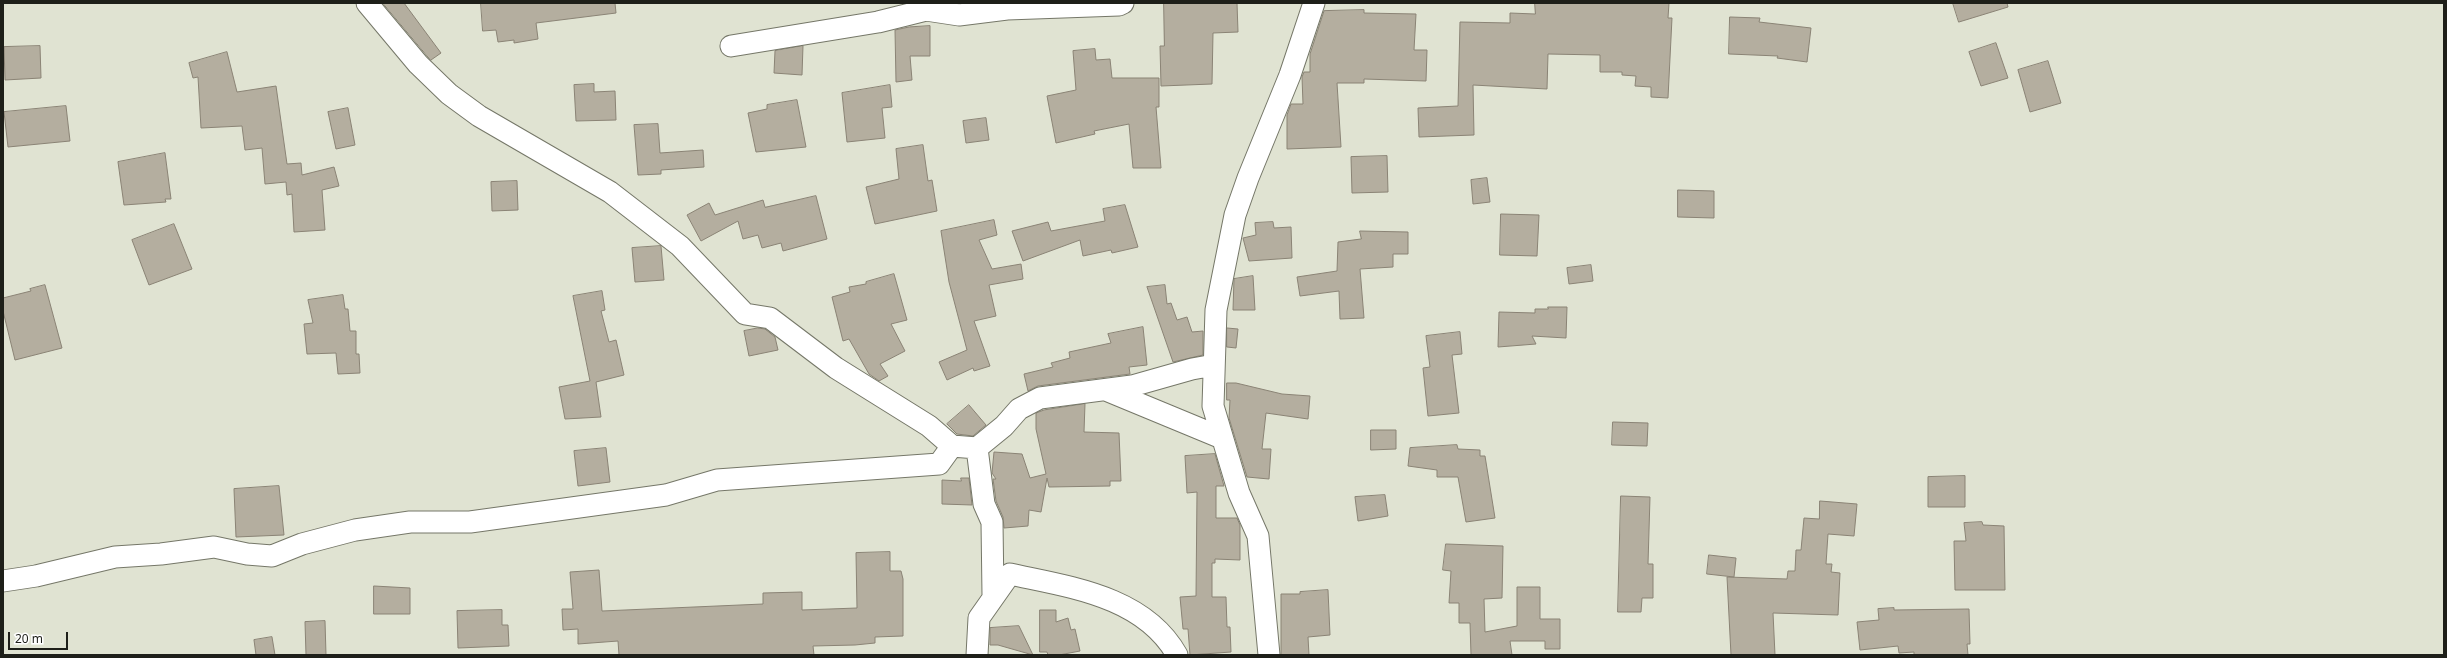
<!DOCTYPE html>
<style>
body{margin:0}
#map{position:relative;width:2447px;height:658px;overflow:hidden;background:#e0e3d2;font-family:"Noto Sans",sans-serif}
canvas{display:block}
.frame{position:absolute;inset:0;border:4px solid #1e1f19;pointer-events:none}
.scale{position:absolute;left:8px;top:632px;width:60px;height:18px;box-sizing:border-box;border:2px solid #1e1f19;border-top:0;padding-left:5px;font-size:12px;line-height:14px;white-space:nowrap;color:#1e1f19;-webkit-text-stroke:3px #fff;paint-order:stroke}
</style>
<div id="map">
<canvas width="2447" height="658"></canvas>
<div class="frame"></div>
<div class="scale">20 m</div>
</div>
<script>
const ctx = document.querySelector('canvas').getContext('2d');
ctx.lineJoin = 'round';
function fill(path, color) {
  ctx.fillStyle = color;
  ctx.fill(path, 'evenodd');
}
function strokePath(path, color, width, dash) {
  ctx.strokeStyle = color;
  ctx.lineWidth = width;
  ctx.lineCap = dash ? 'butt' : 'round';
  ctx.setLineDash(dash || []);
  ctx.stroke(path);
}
const building = new Path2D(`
 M383,3H404L441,53L431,60Z
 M481,3H615L616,13L536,23L538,39L514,43V40L498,42L496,30L483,31Z
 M1164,3H1237L1238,32L1213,33L1212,84L1161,86L1160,46H1164Z
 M1535,3H1669L1668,18H1672L1668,98L1651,97V87L1635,86L1636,76L1622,75V72H1600V55L1548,54L1547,89L1473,85L1474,135L1419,137L1418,108L1458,106L1460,22L1510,23V13L1535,14Z
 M1953,3H2007L2008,7L1959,22Z
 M1364,10V13L1416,14L1414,50H1427L1426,81L1364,79V83H1337L1341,147L1287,149V115L1291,104H1303L1302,77L1304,72H1310V54L1324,11Z
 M1730,17L1760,18L1759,22L1811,28L1807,62L1777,58L1778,56L1729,54Z
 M930,26V56H910L912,80L896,82L895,30L909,27Z
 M1996,43L2008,78L1981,86L1969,52Z
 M40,46L41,78L5,80L4,47Z
 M803,46L802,75L774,73L775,51Z
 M1095,49L1096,60L1110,59L1112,78H1159V107H1156L1161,168H1133L1129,124L1094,131L1095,134L1056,143L1047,96L1076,90L1073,51Z
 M227,52L237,92L276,86L287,164L301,163L302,175L334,167L339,186L322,190L325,230L294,232L292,194L287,195L286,182L265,184L262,148L245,150L242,126L201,128L198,77L193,78L189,63Z
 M2048,61L2061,103L2030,112L2018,70Z
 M594,84V92L615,91L616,120L576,121L574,85Z
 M890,85L892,107L882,108L885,138L847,142L842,93Z
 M797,100L806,147L756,152L748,113L767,109V105Z
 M66,106L70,141L8,147L4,112Z
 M348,108L355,145L336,149L328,112Z
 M986,118L989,140L966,143L963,121Z
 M658,124L660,153L703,150L704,167L661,170V174L638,175L634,125Z
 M923,145L928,181L932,180L937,211L875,224L866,187L899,179L896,149Z
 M165,153L171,199H165L166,202L124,205L118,162Z
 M1387,156L1388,192L1352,193L1351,157Z
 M1487,178L1490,202L1473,204L1471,180Z
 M517,181L518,210L492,211L491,182Z
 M1678,190L1714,191V218L1678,217Z
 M816,196L827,239L783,251L781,243L762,248L758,235L743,239L738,221L701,241L687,215L709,203L715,215L763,200L765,207Z
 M1125,205L1138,247L1112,253L1111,250L1083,256L1080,240L1023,261L1012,231L1048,222L1051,231L1105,221L1103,209Z
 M1501,214L1539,215L1537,256L1500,255Z
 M994,220L997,235L979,240L992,269L1021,264L1023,279L989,285L996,316L974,321L990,366L974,371L973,368L947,380L939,362L967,350L949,282L941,231Z
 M1273,222L1274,228L1291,227L1292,258L1249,261L1243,238L1256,235L1255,223Z
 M174,224L192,269L149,285L132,240Z
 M1360,231L1408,232V254H1393V267L1360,269L1364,318L1340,319L1339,291L1300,296L1297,277L1337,271L1338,242L1361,239Z
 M661,246L664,280L635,282L632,248Z
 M1591,265L1593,281L1569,284L1567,268Z
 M894,274L907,320L891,324L905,351L880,364L888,376L879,381L869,374L849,339L843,341L832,297L850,292L849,287L866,284V282Z
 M1253,276L1255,310H1233L1234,279Z
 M45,285L62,348L15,360L3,311V298L31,291L30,289Z
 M1165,285L1167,304L1171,303L1177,320L1187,317L1192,332L1203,331V355L1173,362L1147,287Z
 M602,291L605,310L601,311L609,342L616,340L624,375L596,382L601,417L565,419L559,387L590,381L573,296Z
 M343,295L345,309H348L350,331H356V354H359L360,373L338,374L336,353L307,354L304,324L313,323L308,300Z
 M1548,307H1567L1566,338L1532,336L1536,344L1498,347L1499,312L1535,313V309H1548Z
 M1143,327L1147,365L1129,367L1130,374L1038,386L1028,391L1024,374L1053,367L1051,363L1070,358L1069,352L1111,343L1108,334Z
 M758,328L765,329L775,337L778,350L749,356L744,331Z
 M1227,328L1238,329L1236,348L1227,347Z
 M1460,332L1462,354L1452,355L1459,413L1428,416L1423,368L1430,367L1426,336Z
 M1227,383H1236L1282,394L1310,396L1308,419L1266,413L1262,449H1271L1269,479L1247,477L1229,418L1230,400H1227Z
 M1085,404L1084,432L1119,433L1121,481H1110V486L1049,487L1047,478L1041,512L1029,510L1028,526L1004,528L1003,517L996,501L993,479H996L992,473L994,452L1022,454L1030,478L1046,474L1036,429V413L1044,410Z
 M969,405L986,425L973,436L957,434L947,424Z
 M1613,422L1648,423L1647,446L1612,445Z
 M1371,430H1396V449L1371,450Z
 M1457,445L1458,449L1480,450V456H1485L1495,518L1466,522L1458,477H1437V470L1408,466L1410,448Z
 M606,448L610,482L578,486L574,451Z
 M1215,454L1224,486H1216V518H1237L1240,525V560L1215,559V563H1212V597H1226L1227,627H1230L1231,652L1190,655L1188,629H1183L1180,597L1196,596L1197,492L1187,493L1185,456Z
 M1965,476V507H1928V477Z
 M961,478H969L972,505L942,504V480L961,481Z
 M279,486L284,535L236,537L234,489Z
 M1385,495L1388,516L1358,521L1355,497Z
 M1621,496L1650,497L1648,564H1653V598H1642L1641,612H1618Z
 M1820,501L1857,504L1854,536L1828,534L1826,564H1832L1831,572L1840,573L1838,615L1773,613L1775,655H1731L1727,577L1787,579L1788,571H1795L1796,550H1801L1804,518L1819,519Z
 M1982,522L1983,525L2004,526L2005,590H1955L1954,541H1966L1964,523Z
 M1446,544L1503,546L1502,598L1484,599L1485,632L1517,626V587H1540V619H1560V649H1545V641H1510L1512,655H1471L1470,623H1459V603H1449L1451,571L1443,570Z
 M890,552V571H901L903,579V636L875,637V643L855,645L813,646L814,655H619L618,641L578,644V629L563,630L562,609H573L570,572L599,570L602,611L763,604V593L802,592V610L857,608L856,553Z
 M1709,555L1736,558L1734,577L1707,574Z
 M374,586L410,588V614H374Z
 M1328,590L1330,635L1308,637L1309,655H1281V594H1300V592Z
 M1894,608V610L1969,609L1970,644H1967L1968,655H1914V652L1899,653L1898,646L1860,650L1857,622L1879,620L1878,609Z
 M502,610V625H508L509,646L458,648L457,611Z
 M1040,610H1056V622L1068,618L1071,630L1075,629L1080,651L1059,655H1048L1047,652H1040Z
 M325,621L326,655H306L305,622Z
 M1019,626L1033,655L998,645H990V628Z
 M272,637L275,655H256L254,640Z`);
fill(building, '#b4ae9f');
strokePath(building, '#8a8375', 1);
const minor = new Path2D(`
 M367,3L418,64L449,94L479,116L610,192L680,246L745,314L770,318L836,368L929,426L952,446L977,448L1004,426L1019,409L1040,398L1132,386L1192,369L1214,365
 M731,46L878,22L926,10L959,15L1007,9L1119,5L1123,3
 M1106,390L1222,438
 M977,448L984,504L992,522L993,595
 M3,581L36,576L115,557L161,554L214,547L247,554L272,556L302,544L355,530L410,522H470L666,495L717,480L939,464L952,446
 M977,655L979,618L1010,574C1069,587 1144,596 1177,655
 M1269,655L1258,536L1239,493L1213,406L1216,310L1235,215L1248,178L1290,75L1314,3`);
strokePath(minor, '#757768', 23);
strokePath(minor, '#fff', 21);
</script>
